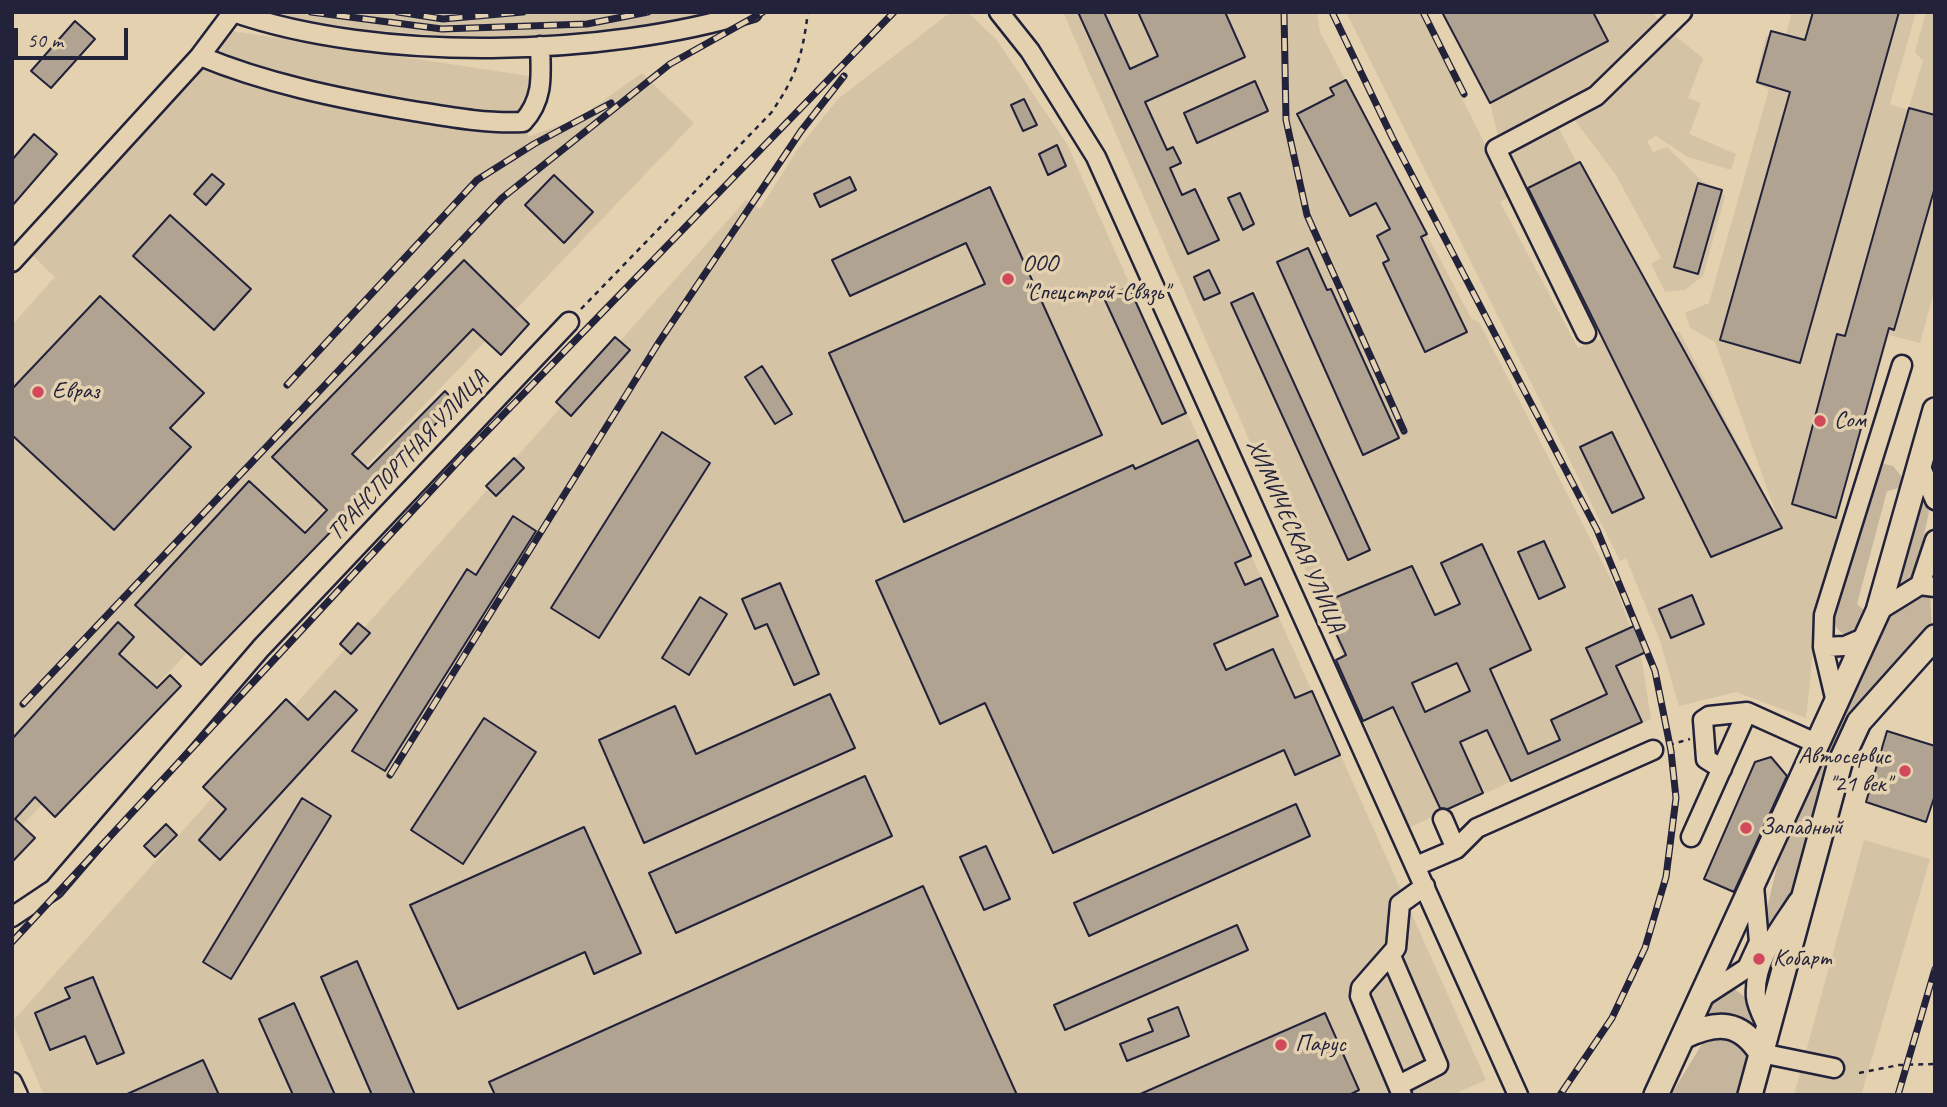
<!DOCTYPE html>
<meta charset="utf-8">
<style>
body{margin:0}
#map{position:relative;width:1947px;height:1107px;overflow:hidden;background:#e4d1af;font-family:Caveat,sans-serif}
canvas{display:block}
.frame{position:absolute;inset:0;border:14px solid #22223b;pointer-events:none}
.scale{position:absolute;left:14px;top:28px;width:114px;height:32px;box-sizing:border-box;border:4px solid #22223b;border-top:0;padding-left:9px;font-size:21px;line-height:24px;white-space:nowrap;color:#22223b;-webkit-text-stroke:5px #e4d1af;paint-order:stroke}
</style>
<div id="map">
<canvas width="1947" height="1107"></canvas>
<div class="frame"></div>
<div class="scale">50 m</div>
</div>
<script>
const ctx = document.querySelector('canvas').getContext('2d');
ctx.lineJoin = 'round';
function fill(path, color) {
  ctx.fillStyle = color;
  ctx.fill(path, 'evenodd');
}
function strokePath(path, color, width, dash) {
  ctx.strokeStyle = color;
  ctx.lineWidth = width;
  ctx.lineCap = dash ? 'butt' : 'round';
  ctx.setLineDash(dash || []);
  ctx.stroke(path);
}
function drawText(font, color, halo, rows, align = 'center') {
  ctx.font = font + ' Caveat,sans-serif';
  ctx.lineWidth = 7;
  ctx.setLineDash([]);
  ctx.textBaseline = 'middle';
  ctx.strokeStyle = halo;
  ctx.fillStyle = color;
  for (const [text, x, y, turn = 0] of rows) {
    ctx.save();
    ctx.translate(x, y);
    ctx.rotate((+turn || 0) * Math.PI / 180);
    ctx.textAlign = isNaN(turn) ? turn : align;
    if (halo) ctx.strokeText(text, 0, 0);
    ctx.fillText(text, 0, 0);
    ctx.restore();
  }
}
fill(new Path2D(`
 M258,12H728L675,27L533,43L336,27Z
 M951,12H967L996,39L1067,144L1486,1080L1452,1095H44L12,1022L746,200L760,209L797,150L838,99Z
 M1063,12H1317L1320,32L1471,318L1479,322L1617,591L1642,661L1651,719L1410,827L1340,668L1344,658Z
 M1346,12H1419L1511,196L1500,202L1578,348L1605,337L1505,149L1556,123L1667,337L1679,331L1779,522L1715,342L1690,328L1685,313L1709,303L1769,89L1755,83L1766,36L1784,41L1792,12H1916L1890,104L1908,110L1923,61L1915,52L1926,12H1935V288L1920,343L1889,335L1836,518L1842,521L1818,605L1806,718L1736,692L1679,706L1660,641L1626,558L1620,561Z
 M1442,12H1652L1670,32L1703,58L1688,98L1701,103L1689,134L1736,154L1731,170L1688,157L1656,136L1647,141L1653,152L1667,147L1700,179L1725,196L1703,276L1685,290L1665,292L1651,264L1661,258L1616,175L1562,103L1498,137L1490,103Z
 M232,31L529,76L528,137L579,118L642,73L694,123L12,836V325L55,277L33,256Z
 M1864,840L1930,859L1861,1095H1794Z`), '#d5c3a6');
fill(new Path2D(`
 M1881,463L1893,466L1901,476L1903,487L1887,491L1857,604L1868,614L1857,633L1849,636C1837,632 1834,626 1833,613Z
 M1925,490L1929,512L1915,575L1896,596Z
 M1930,589L1932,633L1861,708L1800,881L1770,932L1762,929L1782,846L1886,617Z
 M1729,985C1748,999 1760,1006 1757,1033C1741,1018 1728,1013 1706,1018L1714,997Z
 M1730,1037L1743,1044L1750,1057L1739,1095H1671L1702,1044Z`), '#c5b59c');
const building = new Path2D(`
 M1078,12H1104L1130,69L1158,56L1138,12H1225L1245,57L1145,102L1167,150L1173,147L1181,163L1170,168L1182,195L1195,189L1219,240L1188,254Z
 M1442,12H1593L1608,41L1490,103Z
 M1813,12H1899L1800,363L1720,340L1790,92L1757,82L1771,31L1805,40Z
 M75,21L95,39L51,88L31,71Z
 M1346,80L1427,234L1421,237L1467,332L1425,352L1383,263L1389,260L1377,236L1390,229L1376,203L1350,216L1297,114L1334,95L1330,88Z
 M1255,81L1268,111L1197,143L1184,113Z
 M1024,99L1037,125L1023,131L1011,105Z
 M1909,108L1935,115V187L1894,330L1889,328L1836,518L1792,504L1837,334L1845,336Z
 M34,134L57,154L12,206V160Z
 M1057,145L1066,166L1048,175L1039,154Z
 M1580,162L1782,528L1711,557L1528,188Z
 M212,174L224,184L206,205L194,194Z
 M554,175L593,212L564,243L525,205Z
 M850,177L856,190L820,207L814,194Z
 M1698,183L1722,190L1698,274L1674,267Z
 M990,187L1102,435L904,522L829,353L985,284L966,243L850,296L832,260Z
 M1240,193L1254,224L1243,230L1228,198Z
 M170,215L251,289L214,330L133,256Z
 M1308,248L1327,290L1331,289L1399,438L1363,455L1277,262Z
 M464,260L529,324L501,355L473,329L352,454L368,469L445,391L456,403L201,665L135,605L249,481L305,533L327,510L272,457Z
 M1209,270L1220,293L1204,300L1194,277Z
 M1129,287L1186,413L1162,424L1104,298Z
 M1253,293L1370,550L1348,560L1231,303Z
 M100,296L204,393L170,428L191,447L114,530L12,435V389Z
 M615,337L630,350L571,416L556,402Z
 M762,366L792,414L775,424L745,377Z
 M662,432L710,463L599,638L551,608Z
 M1612,432L1644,498L1612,513L1580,447Z
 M1198,440L1251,556L1235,563L1245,585L1261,578L1278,616L1214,644L1226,670L1273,649L1295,698L1312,691L1340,755L1295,775L1284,750L1053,853L985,703L940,724L876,581L1133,465L1135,469Z
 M514,458L524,468L496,496L486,486Z
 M513,516L536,531L385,771L352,751L467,569L476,575Z
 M1544,541L1565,587L1539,599L1518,552Z
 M1482,544L1531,650L1490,669L1528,754L1560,740L1551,720L1607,694L1586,648L1634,626L1646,652L1616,666L1642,722L1511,781L1487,730L1460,742L1483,793L1448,809L1440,808L1393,707L1363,721L1336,660L1346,655L1322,603L1412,566L1435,615L1460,604L1441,563ZM1457,663L1470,691L1425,712L1412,683Z
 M780,583L819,674L794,685L767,624L755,629L742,599Z
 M1692,595L1704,624L1671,638L1659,609Z
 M700,597L727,614L689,675L662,658Z
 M118,622L134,637L119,654L157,688L170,675L181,686L55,817L35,797L15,819L35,838L12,862V739Z
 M358,623L370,633L351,654L340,644Z
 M335,691L357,710L220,860L199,840L226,809L203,787L286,699L308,720Z
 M830,694L855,748L644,843L599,740L675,706L696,754Z
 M484,718L536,752L463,864L411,830Z
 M1887,731L1935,746V795L1926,822L1866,802Z
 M1771,757L1787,776L1734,892L1704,879L1755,762Z
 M865,776L892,836L676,933L649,873Z
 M302,798L331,816L231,979L203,962Z
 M1296,804L1310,836L1089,936L1074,903Z
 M166,824L177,835L155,857L144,846Z
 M584,827L641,953L594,974L585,952L458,1009L410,905Z
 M986,846L1010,899L984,910L960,857Z
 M923,886L1017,1095H495L489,1082Z
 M1237,925L1248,950L1065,1030L1054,1005Z
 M357,961L415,1095H372L321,977Z
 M93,977L124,1053L97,1064L85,1036L50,1050L35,1013L70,998L65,988Z
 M294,1003L335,1095H293L259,1019Z
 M1178,1007L1189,1036L1127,1061L1120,1044L1153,1031L1148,1019Z
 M1325,1013L1359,1090L1349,1095H1138Z
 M203,1060L219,1095H125Z`);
fill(building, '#b1a391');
strokePath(building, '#22223b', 2);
const minor = new Path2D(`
 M233,12C379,63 605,57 752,12
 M999,12L1030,51L1096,157L1518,1095
 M200,56C265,83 337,98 407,110C445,116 484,124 523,122C544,99 541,75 540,46
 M12,262L200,56L233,12
 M1586,333L1496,149L1596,96L1682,12
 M1920,465L1935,500
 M1920,585L1935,540
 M1878,611L1920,585L1935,587
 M1823,647L1845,646L1866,637
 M1836,702L1823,647L1824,615L1902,365
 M1722,769L1706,759L1703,720L1709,716L1747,712
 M1443,819L1456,849
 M1691,837L1747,712L1818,744
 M1416,866L1456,849L1477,828L1653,750
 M12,917L54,889L261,648L569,322
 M1391,956L1438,1065L1399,1085
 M1704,996L1747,968L1759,942L1754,886
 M1768,1028C1764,1019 1757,1007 1756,997C1753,961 1780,929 1798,901
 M1761,1053L1834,1068
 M12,1082L18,1095
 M1402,1095L1360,996L1361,988L1396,948L1400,904L1425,886`);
const major = new Path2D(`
 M1685,1036C1718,1021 1740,1021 1761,1053
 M1656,1095L1878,611L1935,410
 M1750,1095L1840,763L1859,722L1935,637`);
strokePath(minor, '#22223b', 23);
strokePath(major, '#22223b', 28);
strokePath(new Path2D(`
 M581,309L771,113C797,75 802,57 808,12
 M1669,745L1690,739
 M1859,1073L1899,1065L1935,1064`), '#22223b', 2.5, [5, 5]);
strokePath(minor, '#e4d1af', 18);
strokePath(major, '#e4d1af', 23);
const rail = new Path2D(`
 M311,12L442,29L587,24L648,12
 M398,12L443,19L523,12
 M1284,12L1286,120L1307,215L1404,431
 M1332,12L1392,137L1597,530L1655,671L1671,751L1676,798L1666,877L1645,948L1612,1018L1560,1095
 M1423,12L1464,94
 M287,385L477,180L534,144L611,103
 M23,704L502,198L670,64L763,12
 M390,775L659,342L801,131L844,76
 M12,942L465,454L894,12
 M1898,1095L1935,969`);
strokePath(rail, '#22223b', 7);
strokePath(rail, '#e4d1af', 4.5, [13]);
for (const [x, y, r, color] of [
 [1008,279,7,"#d1495b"],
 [38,392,7,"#d1495b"],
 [1820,421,7,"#d1495b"],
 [1905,771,7,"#d1495b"],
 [1746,828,7,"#d1495b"],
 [1759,959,7,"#d1495b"],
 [1281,1045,7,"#d1495b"]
]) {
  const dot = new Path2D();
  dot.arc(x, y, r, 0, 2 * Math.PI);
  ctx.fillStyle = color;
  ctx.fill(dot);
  strokePath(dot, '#e4d1af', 2.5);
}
drawText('24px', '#22223b', '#e4d1af', [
 ["ООО",1022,265],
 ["\"Спецстрой-Связь\"",1022,293],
 ["Евраз",52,392],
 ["Сом",1834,421],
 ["Автосервис",1891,757,"right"],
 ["\"21 век\"",1891,785,"right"],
 ["Западный",1760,828],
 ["Кобарт",1773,959],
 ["Парус",1295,1045]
], 'left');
drawText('24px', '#22223b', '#e4d1af', [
 ["ТРАНСПОРТНАЯ УЛИЦА",408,456,-47],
 ["ХИМИЧЕСКАЯ УЛИЦА",1295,536,66]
]);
</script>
